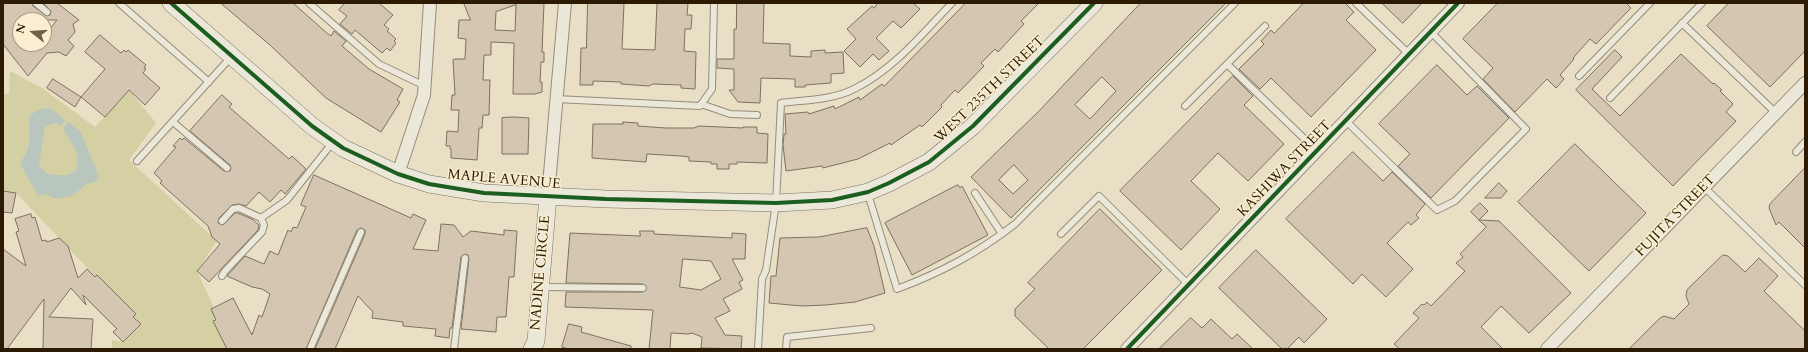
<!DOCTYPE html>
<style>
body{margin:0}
#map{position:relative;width:1808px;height:352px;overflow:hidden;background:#e8dfc5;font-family:Cardo,serif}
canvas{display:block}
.frame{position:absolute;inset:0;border:4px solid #2c1a02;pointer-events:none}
.north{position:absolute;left:12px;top:12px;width:40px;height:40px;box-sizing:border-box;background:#f9efd0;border:1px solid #a79a7e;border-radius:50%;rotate:287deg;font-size:11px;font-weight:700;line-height:16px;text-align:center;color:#2c1a02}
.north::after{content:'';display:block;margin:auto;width:14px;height:18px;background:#6e5f46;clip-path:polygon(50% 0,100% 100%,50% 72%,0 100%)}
</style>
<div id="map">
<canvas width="1808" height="352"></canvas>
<div class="frame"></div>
<div class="north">N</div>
</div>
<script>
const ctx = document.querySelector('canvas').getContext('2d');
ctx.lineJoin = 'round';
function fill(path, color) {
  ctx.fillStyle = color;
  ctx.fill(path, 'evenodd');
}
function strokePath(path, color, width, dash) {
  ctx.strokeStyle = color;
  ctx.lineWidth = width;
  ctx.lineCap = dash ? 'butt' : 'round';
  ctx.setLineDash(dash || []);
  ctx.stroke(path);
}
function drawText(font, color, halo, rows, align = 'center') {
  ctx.font = font + ' Cardo,serif';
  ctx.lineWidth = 3;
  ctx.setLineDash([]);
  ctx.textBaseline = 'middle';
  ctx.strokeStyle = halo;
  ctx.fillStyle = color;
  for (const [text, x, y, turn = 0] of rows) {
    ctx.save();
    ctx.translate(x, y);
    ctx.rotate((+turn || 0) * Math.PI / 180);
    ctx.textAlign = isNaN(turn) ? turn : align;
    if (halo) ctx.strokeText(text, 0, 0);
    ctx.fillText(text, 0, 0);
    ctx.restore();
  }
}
fill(new Path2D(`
 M10,71L42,88L95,127L129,90L156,123L129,160L217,241L197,271L233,349H112V340L123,342L141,324L16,193L3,190V94H9Z`), '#d4d0a4');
fill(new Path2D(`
 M50,108L65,120L61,126L55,123L45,126L39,165L46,173C57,175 68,178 77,169V152L63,129L68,122L80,131L98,174L97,181L85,185L72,196L57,199L44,194L38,196L20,163C34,145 28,135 30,115L40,109Z`), '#b8c6be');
const building = new Path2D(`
 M3,3H32L33,6L47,16L50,15L51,11L43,3H57L79,20L73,24L75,32L68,40L74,46L66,56L59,52L47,53L28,76L3,44ZM20,20H57L44,36V44H20Z
 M221,3H293L328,34L331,36L334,31L346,41L342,46L369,69L403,89L397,100L400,102L381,132L326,98L271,46Z
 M345,3H379L393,15L384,25L389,29L387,31L396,39L394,41L396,43L390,51L387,48L382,53L355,30L352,34L340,24L347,16L339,10Z
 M464,3H544L542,52H544V62H541L540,82H542V92L535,94H513L514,43L491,42V55H484L483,80H490L489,115H483L482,128H479L477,160L451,158V149H450V146H446L447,131L458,132L459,110H451L452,95H455L453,60L454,59H465L466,39L458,38L459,20H470ZM516,5L515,31L495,30L496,12Z
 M588,3H624L622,49L655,50L657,3H688L687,15H692L691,29H685L684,51L696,52L695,89L681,88V85L653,84L649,86L621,84V82L593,81V85H580L581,48H586Z
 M737,3H764L763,43L790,44V56L811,57V51L825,50V53L843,52L844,73L831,74V83L805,85V87H795V79L761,78L760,103L738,102L729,90H734V69L717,68V59H734V29H736Z
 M878,3H913L920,9L901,28L893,21L876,38L889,51L879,60L873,54L860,67L844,51L856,39L847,29L872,6L874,8Z
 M966,3H1039L1021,21L1024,24L1009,40L998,52L995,49L981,63L984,66L958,93L955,90L941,105L942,107L922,127L920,125L891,145L890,143L858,159L823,168L822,166L786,171L783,145L784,134H786L785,114L808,112L809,114L834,106L835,109L859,97L860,100L882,84L884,86Z
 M1141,3H1226L1011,218L971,177L1039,111ZM1102,77L1116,91L1090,119L1075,105ZM1014,165L1028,180L1013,194L999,180Z
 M1304,3H1345L1354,12L1346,20L1376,50L1311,117L1271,78L1260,89L1239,69L1264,44L1261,41L1271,30L1274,33Z
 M1382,3H1422L1403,23Z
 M1498,3H1626L1631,8L1596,44L1590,39L1573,58L1574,59L1560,75L1564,79L1556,88L1547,79L1515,112L1483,79L1493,68L1463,39Z
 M1729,3H1805V51L1770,87L1707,26Z
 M100,35L121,53L124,50L126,52L128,50L146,65L144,68L146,69L143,73L160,88L145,105L129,90L105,117L81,97L105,69L85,52Z
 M1615,50L1622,57L1592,89L1620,116L1681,54L1713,84L1714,83L1722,90L1720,91L1733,104L1726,112L1736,121L1673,186L1576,90Z
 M1437,65L1467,95L1477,86L1509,118L1431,198L1398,166L1410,154L1379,124Z
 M1233,76L1253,96L1244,105L1284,144L1248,181L1218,153L1191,181L1220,209L1181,250L1120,191Z
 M53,79L81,97L75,107L47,88Z
 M222,95L232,104L229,107L289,159L292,156L306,169L285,194L281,190L270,202L259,192L246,206L239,204L232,205L219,218L218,223L223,225L235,213H238L252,219L259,225L258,230L209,282L197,271L220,244L212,237L208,226L160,183L162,181L154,173L176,147L173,146L180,138L182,140L184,138L224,171H230L231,168L230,165L190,131Z
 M514,117L529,118L528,154H502V118Z
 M623,122L638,123V126L666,128H694L699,126L743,128V127H757V133L768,134L767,163L737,162V164H729V169H717V164H711V162L689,161V157L681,156L647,154L646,162L592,158L593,124H623Z
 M1575,144L1646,213L1589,271L1518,202Z
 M1353,152L1383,181L1392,172L1425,204L1416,215L1419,218L1411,225L1408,222L1387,243L1413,269L1386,297L1362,274L1353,284L1286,219Z
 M1805,168V248L1779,222L1776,225L1769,208L1770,204Z
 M314,175L411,218L413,214L426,220L413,249L438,251L441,224L454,225L463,237L471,231L504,235V230L517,231L514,277H509L506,317H497L496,332L461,329L469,259L468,255L465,254L461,257L452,328H450L449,338L435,336L436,329L403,326V322L372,318L373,312L358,296L335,349H315L365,234V230L361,228L357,230L306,349H227L213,321L216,320L211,309L233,298L252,335L259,315L262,317L270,294L262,289L252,287L227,276L245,256L264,264L270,251L278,255L288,230L291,232L293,227L297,228L306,207L301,205Z
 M1499,183L1507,191L1501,198H1485Z
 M958,185L960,188L962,186L988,235L912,275L885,223Z
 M3,191L16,193L12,213L3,212Z
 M1480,203L1488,211L1479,220L1471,212Z
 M1100,209L1162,270L1083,349H1049L1015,316V309L1035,289L1028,283Z
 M31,214L32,218L35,217L42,241L46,240L47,242L59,238L68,246L78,278L87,269L95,277L97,275L136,314L133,317L141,324L123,342L113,332L117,329L83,295L86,305L71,288L49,317L93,319L91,349H43L44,299L7,349H3V249L26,266L16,232L19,231L15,219Z
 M1479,220L1499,221L1571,293L1529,333L1501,306L1481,327L1503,349H1400L1394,344L1419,318L1413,313L1422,304L1424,305L1427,302L1431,306L1465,271L1456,263L1463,257L1460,254L1486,227Z
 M867,228L874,246L885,293L855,302L826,305L802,306L769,303L771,276H776L780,238L819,237Z
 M640,231H654V234L732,238V233L746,234L745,259H732L743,280L739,282L742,289L723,299L730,311L715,318L725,335L742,336L741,349L701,348L702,337L692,333L688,334L671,333L670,349H649L653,310L565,307L566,292H643L647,288L643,284L566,283L570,233L640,236ZM683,259L711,261L721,279L701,290L680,287Z
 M1256,250L1327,319L1304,343L1299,337L1287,349H1282L1219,288Z
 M1723,255L1728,256L1745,272L1759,258L1778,276L1764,291L1805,331V349H1629L1660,318L1664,316L1674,319L1689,304L1686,296L1687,290Z
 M1191,318L1202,328L1211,319L1232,339L1237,334L1253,349H1159Z
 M569,324L582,327L581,332L631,346V349H568L562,347Z`);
fill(building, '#d5c6b2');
strokePath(building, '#797261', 1);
const lane = new Path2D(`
 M36,3L47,12
 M119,3L209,82
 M309,3L379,64L425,86
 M1356,3L1409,54
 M1682,23L1776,113
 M1227,64L1317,151
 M1579,76L1650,3
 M1610,98L1702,3
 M556,99L700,106L712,89L714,3
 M701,104L730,114L757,115
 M1185,106L1265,26
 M1346,121L1437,210L1455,201L1526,129L1431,32
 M173,122L227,168
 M1796,152L1805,142
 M137,161L231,57
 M1704,187L1805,285
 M975,193L1002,234
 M868,194L897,289C942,272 976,254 1015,224L1235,3
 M222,221L233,209L239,208L261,218L287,200L333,142
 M1061,234L1099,196L1189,285
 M222,276L225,271L262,232L264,225L261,218
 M542,287L643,288
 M310,349L361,232
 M454,349L465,258
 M758,349L762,279L766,270L776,203L781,103C805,100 834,100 856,88C894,69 923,33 952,3
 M786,349L787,337L871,328`);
const street = new Path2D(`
 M398,174L424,95L430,3
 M548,196L565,3
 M1127,349L1458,3
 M1547,349L1805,83`);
const secondary = new Path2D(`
 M171,3L312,126L343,148L398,174L429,184L484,193L606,199L776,203L832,200L868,192L889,183L929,162L973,126L1094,3
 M532,349L536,341L548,196`);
strokePath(lane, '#948c7b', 8);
strokePath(street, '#948c7b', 14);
strokePath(secondary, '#797261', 18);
strokePath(lane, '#ebe7d9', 6);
strokePath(street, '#ebe7d9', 12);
strokePath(secondary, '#ebe7d9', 17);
strokePath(new Path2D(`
 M171,3L312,126L343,148L398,174L429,184L484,193L606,199L776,203L832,200L868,192L889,183L929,162L973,126L1094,3
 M1127,349L1458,3`), '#1b5e20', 4);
drawText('14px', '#2c1a02', '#f9efd0', [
 ["WEST 235TH STREET",990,90,-44],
 ["KASHIWA STREET",1285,169,-46],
 ["MAPLE AVENUE",504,180,5],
 ["FUJITA STREET",1676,216,-46],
 ["NADINE CIRCLE",541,273,-85]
]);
</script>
